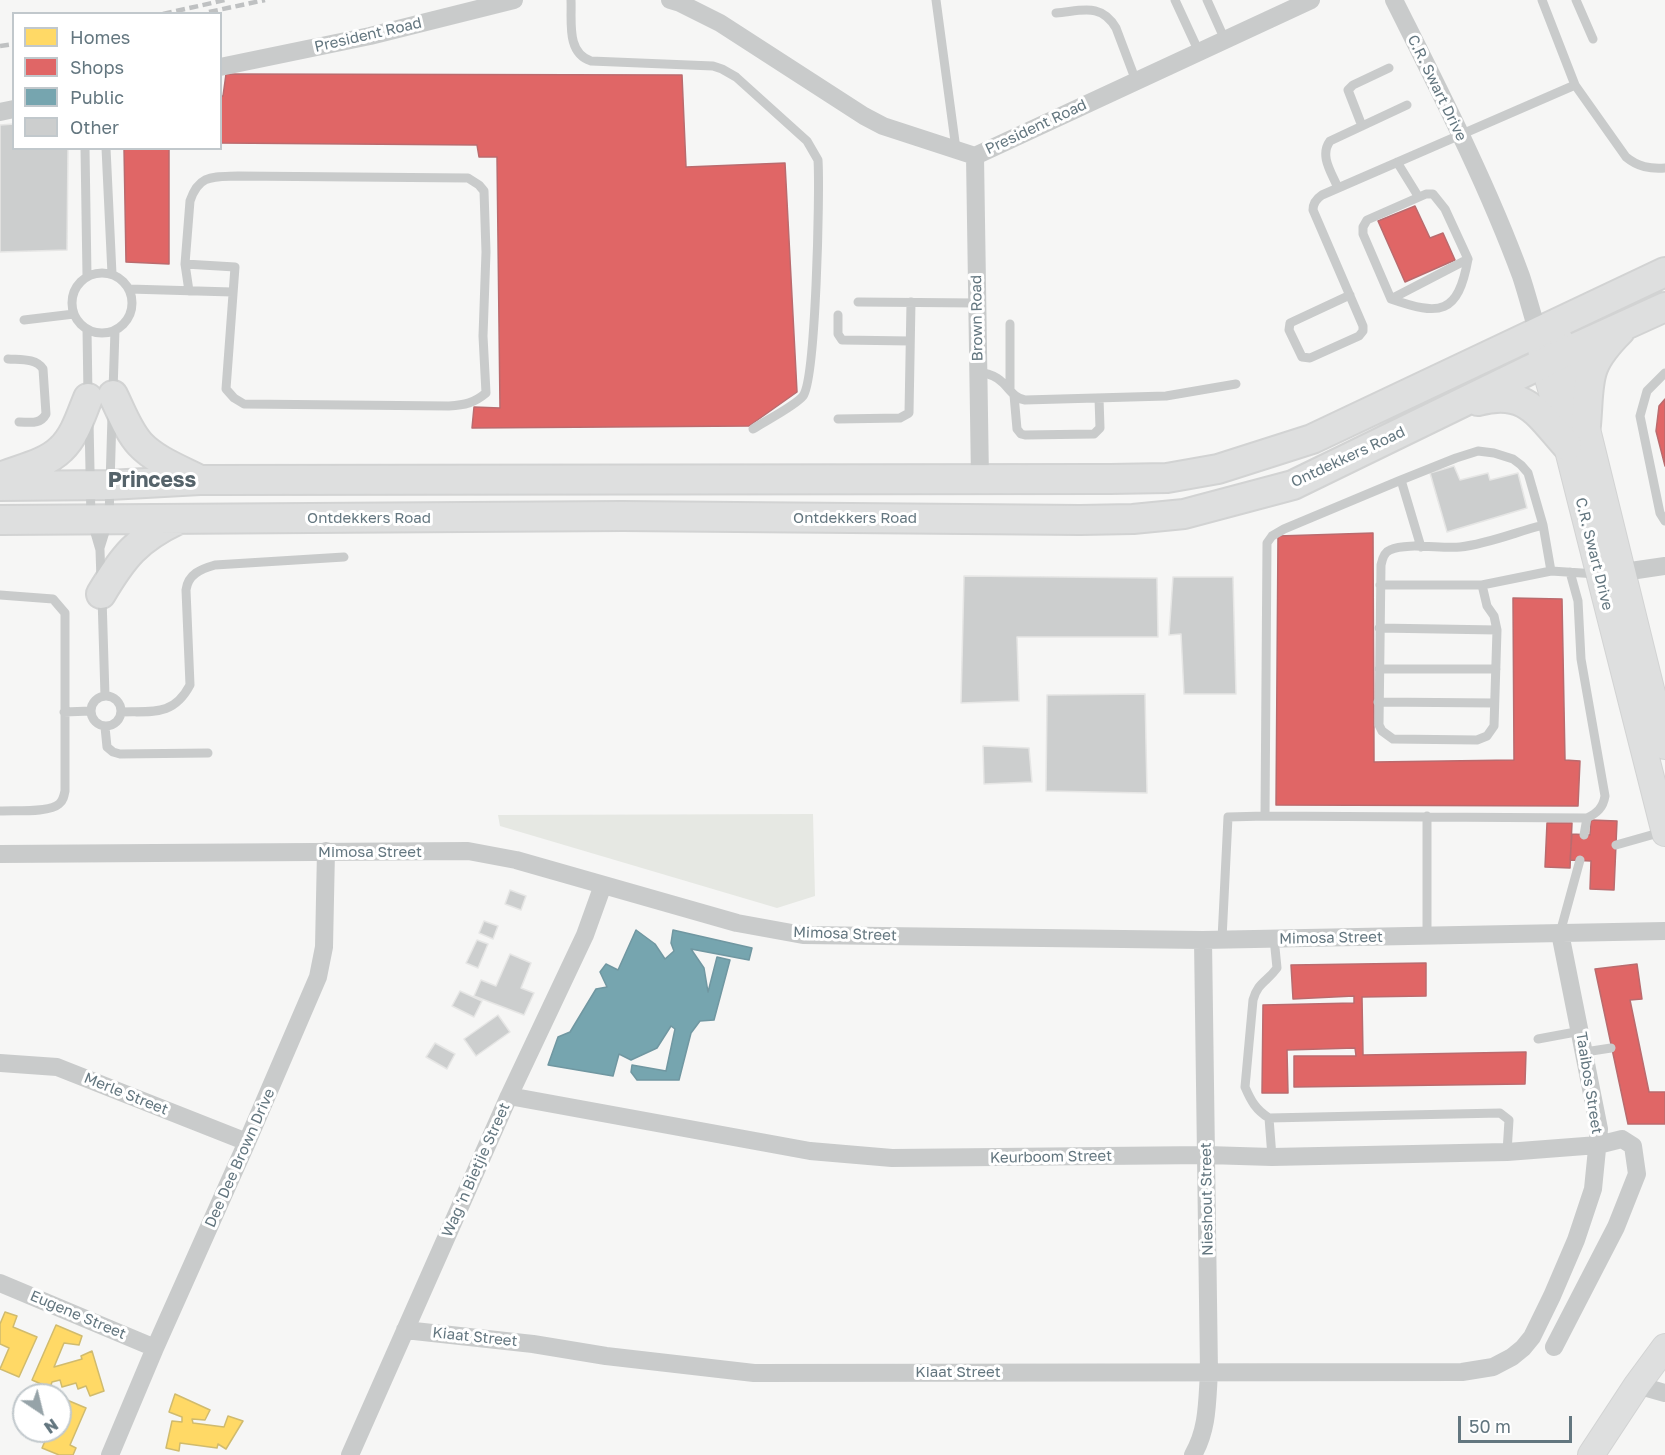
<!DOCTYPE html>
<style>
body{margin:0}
#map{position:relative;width:1665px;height:1455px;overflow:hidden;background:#f6f6f5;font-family:"Golos Text",sans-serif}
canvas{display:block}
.legend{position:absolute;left:12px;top:12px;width:210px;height:138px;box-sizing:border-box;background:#fff;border:2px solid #c1c8cc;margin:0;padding:8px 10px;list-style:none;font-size:18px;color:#63767f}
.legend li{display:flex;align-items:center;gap:12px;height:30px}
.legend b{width:30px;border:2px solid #c1c8cc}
.north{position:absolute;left:12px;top:1383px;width:60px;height:60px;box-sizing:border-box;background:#fff;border:2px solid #c1c8cc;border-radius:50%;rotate:145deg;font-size:16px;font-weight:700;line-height:24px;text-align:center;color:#63767f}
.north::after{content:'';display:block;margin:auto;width:21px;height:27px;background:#96a3a8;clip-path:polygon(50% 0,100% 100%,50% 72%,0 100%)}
.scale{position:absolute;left:1458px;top:1416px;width:114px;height:27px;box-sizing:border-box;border:3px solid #63767f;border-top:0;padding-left:8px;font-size:18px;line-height:21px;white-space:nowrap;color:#63767f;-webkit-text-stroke:4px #fff;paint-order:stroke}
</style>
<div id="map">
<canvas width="1665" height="1455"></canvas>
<ul class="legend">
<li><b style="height:16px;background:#ffd966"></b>Homes</li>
<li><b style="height:16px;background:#e06666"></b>Shops</li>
<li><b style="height:16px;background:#76a5af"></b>Public</li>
<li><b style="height:16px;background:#cccece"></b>Other</li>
</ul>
<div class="north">N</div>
<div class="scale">50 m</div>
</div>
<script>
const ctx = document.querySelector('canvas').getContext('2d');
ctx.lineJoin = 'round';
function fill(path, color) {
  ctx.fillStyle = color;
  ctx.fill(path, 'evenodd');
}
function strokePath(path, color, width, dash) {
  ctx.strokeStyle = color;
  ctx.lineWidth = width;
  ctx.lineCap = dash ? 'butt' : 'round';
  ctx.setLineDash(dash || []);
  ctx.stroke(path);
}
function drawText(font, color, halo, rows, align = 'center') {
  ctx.font = font + ' "Golos Text",sans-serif';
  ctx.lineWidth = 6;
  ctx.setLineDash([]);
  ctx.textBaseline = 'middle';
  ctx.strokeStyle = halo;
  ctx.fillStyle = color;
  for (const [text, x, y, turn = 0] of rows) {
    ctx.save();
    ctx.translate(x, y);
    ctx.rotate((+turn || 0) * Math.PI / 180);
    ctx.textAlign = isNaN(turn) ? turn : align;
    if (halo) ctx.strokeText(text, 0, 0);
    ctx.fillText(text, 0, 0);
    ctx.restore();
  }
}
fill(new Path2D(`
 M813,814L815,896L777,908L500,826L498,815Z`), '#e6e8e3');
const homes = new Path2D(`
 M5,1312L17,1316L13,1327L37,1337L19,1377L0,1369L9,1348L0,1344V1324Z
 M56,1325L82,1336L79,1345L64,1343L54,1367L82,1359L81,1356L92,1351L104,1391L90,1396L86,1386L78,1389L76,1383L62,1387L60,1380L52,1382L50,1388L32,1380Z
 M175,1394L210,1410L205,1420L192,1419L193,1423L224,1427L228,1416L243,1421L226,1449L218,1444L217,1448L180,1443L179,1451L166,1448L172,1421L182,1422V1417L169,1412Z
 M67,1400L86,1408L70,1445L76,1448L73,1455H59L42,1448L48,1434L52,1435L54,1431H60V1416Z`);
fill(homes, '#ffd966');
strokePath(homes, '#d0bb6e', 1.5);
const shops = new Path2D(`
 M226,74L682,75L686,167L785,163L797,392L749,426L472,428L474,407L500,408L497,157H479L477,145L220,143V96H223Z
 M124,148H169V264L126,262Z
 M1415,206L1430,238L1443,233L1455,260L1405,282L1378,221Z
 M1665,399V466L1656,431L1659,406Z
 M1373,533L1374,762L1514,760L1513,598L1562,599L1565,760L1580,761L1578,806L1276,805L1278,536Z
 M1591,820L1617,821L1614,890L1590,889L1591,861L1570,860L1572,834L1590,835Z
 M1547,823H1572L1570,868L1545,867Z
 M1426,963V996L1362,997L1363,1055L1526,1052L1525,1084L1294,1087V1056H1356L1355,1048L1287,1050L1288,1093H1262L1263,1005L1354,1003V996L1293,999L1291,965Z
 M1637,964L1642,999L1630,1000L1649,1092H1665V1124H1628L1595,969Z`);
fill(shops, '#e06666');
strokePath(shops, '#ba6b6e', 1.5);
const public = new Path2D(`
 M636,930L655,944L665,959L674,951L671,943L673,930L752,948L749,960L691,949L704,968L708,992L717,957L730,960L714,1020L700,1021L691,1033L679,1080H637L631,1072L632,1065L666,1071L675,1029L671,1026L657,1048L631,1060L619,1054L613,1076L548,1065L558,1037L570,1032L596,989L607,987L600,972L606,964L618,970Z`);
fill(public, '#76a5af');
strokePath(public, '#7097a1', 1.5);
const building = new Path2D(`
 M14,124V148H68L67,250L0,252V125Z
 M1454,466L1460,480L1488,473L1490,480L1518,473L1527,508L1447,532L1430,473Z
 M964,576L1157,578L1158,637H1017L1019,701L961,703Z
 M1173,577H1233L1236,694H1184L1181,634L1169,635Z
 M1145,694L1147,793L1046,791L1047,695Z
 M983,746L1029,748L1032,782L984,784Z
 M510,890L526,896L521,910L505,904Z
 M484,921L498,926L493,939L479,933Z
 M477,940L488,944L478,968L466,963Z
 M510,954L531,963L521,988L534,993L524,1015L474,996L481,980L496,986Z
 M460,991L482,1001L474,1017L452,1006Z
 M498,1015L510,1032L476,1056L464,1039Z
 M435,1043L455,1054L447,1069L426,1057Z`);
fill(building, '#cccece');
strokePath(building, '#e6e6e5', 1.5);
const secondary = new Path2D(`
 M1538,333L1544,364L1567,446L1665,833
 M1557,335L1566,352L1586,425L1665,746
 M1591,1455L1637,1385L1665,1347`);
const primary = new Path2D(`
 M113,395C121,411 128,431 140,444C156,461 181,470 200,480
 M1478,401C1526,388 1538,414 1567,446
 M1586,425C1590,379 1584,367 1620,331
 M0,477C20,469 46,464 61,449C75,436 81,415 88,398
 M0,486L109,485L200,480L1110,479L1167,478L1218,469L1312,439L1665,272
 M0,520L622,516L1080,520L1133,519L1184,514L1293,485L1566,352L1665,307
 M101,594C123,557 137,539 177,520`);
strokePath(secondary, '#d2d3d3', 28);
strokePath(primary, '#d2d3d3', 32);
strokePath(new Path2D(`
 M571,0C572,21 566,53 591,61L713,66L722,69L736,77L807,141L818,160C820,191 816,379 803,396C795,406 765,421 753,429
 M936,0L956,149
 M1175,0L1199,52
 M1207,0L1225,40
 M1542,0L1575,85L1626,157C1638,167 1650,169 1665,168
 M1576,0L1593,39
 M1056,13C1081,11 1101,2 1116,28L1136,81
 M1362,126L1348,90L1353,85L1389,68
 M85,148L87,276
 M106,148L112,274
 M1397,162L1418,196
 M238,176L468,178L479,185L484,191L486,252L483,336L486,393C474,403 465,405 449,406L244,404L234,398L226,389L235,267L185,264L190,201C199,174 213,177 238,176Z
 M1338,188C1332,173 1319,156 1330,141L1407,105
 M1426,194H1433L1445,209L1468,259L1391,299L1363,234V227L1367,220Z
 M185,264L189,291
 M72 303a30 30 0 1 1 60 0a30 30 0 1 1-60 0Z
 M129,289L232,292
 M1350,295L1290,323L1289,330L1302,357L1310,358L1359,336L1363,331V326L1313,210C1313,203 1316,199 1322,195L1575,85
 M1391,299C1440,316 1458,315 1468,259
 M858,302L977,303
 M838,315V334L842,340L910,341
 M24,320L74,314
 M87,329L88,396
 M8,359C20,360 36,358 43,369L46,414C40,425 30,422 19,422
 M978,372C1008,375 1007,397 1025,400L1166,396L1236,384
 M1665,373L1647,391L1640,416L1660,513L1665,521
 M1010,389V324
 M113,391L115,330
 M1014,395L1017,429L1021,434L1025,435L1094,434L1100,428L1099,398
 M838,419L900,418L909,413L911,302
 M89,421L91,519L100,550L101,580
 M1421,547L1401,480L1456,458L1478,451L1494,453L1513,459L1521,465L1528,473L1543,525
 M100,548L109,519L112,416
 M1551,571L1543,525C1516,532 1488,544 1460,547C1441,549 1407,542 1390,550C1384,552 1382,560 1381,565L1379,725L1382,731L1393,739L1477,740L1487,736L1494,726L1497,630L1494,616L1487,606L1482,585L1551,571L1597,574
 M1380,585H1482
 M0,595L53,599L65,613V791C64,796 63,801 59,804C49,813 14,810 0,811
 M102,597L105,696
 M1379,628L1497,630
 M1379,669H1496
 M91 711a15 15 0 1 1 30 0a15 15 0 1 1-30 0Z
 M1378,702L1494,703
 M64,712L91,711
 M121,712C152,711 173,717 190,685L186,590C188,574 201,569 215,565L344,557
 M105,727L107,747L113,752L120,754L208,753
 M1265,816L1587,818C1597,813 1603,808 1605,796L1581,659L1578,601L1570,572
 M1427,816V936
 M1584,835L1587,818
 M1616,845L1662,832
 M1560,933L1580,860
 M1274,938L1277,968C1267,982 1258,982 1253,1000L1245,1087C1251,1101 1256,1110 1269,1118L1500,1113L1509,1120L1507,1152
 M1222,939L1228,817L1265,816L1267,543L1272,536L1284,529L1401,480
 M1538,1039L1581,1031
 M1585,1052L1611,1048
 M1269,1118L1272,1157`), '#c9cbcb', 9);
strokePath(new Path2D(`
 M670,0L680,3L720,23L864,116L883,126L975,156L1311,0
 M1394,0C1439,90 1486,181 1521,276C1527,294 1532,314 1538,333
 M220,67L370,36L514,0
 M0,112L14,109
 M975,156L980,479
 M1610,574L1665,566
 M0,854L468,851L516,860L737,923L803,935L1203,940L1665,931
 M0,1063L57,1067L247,1142
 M509,1096L810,1151L892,1158L1207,1155L1272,1157L1507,1152L1598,1145L1622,1139L1633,1146L1637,1174L1616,1227L1554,1347
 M0,1283L155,1348
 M405,1330L533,1344L606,1356L754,1373L1462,1372L1493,1367L1512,1357L1523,1348L1532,1337L1552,1296L1576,1240L1593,1189L1599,1129L1560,933
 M1637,1385L1665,1393
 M110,1455L155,1348L247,1142L318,977L324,947L326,851
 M350,1455L509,1096L585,935L603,885
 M1193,1455C1208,1429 1207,1402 1209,1372L1203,940`), '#c9cbcb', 18);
strokePath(secondary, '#dedfdf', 26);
strokePath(primary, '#dedfdf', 28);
strokePath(new Path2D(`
 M209,12L265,0
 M163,14L225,0
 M0,46L14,44`), '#bfc1c2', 4.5, [9, 4.5]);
drawText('15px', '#63767f', '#fff', [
 ["President Road",368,35,-13],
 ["C.R. Swart Drive",1437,88,64],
 ["President Road",1036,127,-25],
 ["Brown Road",977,318,-91],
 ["Ontdekkers Road",1348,457,-25],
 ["Ontdekkers Road",369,518],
 ["Ontdekkers Road",855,518],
 ["C.R. Swart Drive",1594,554,76],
 ["Mimosa Street",370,852],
 ["Mimosa Street",845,934,2],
 ["Mimosa Street",1331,938,-1],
 ["Taaibos Street",1589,1083,81],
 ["Merle Street",126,1094,22],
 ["Keurboom Street",1051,1157,-1],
 ["Dee Dee Brown Drive",240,1158,-66],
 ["Wag 'n Bietjie Street",476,1170,-66],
 ["Nieshout Street",1207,1199,-91],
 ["Eugene Street",78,1315,23],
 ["Kiaat Street",475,1337,6],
 ["Kiaat Street",958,1372]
]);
drawText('bold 21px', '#55636a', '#fff', [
 ["Princess",152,480]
]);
</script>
